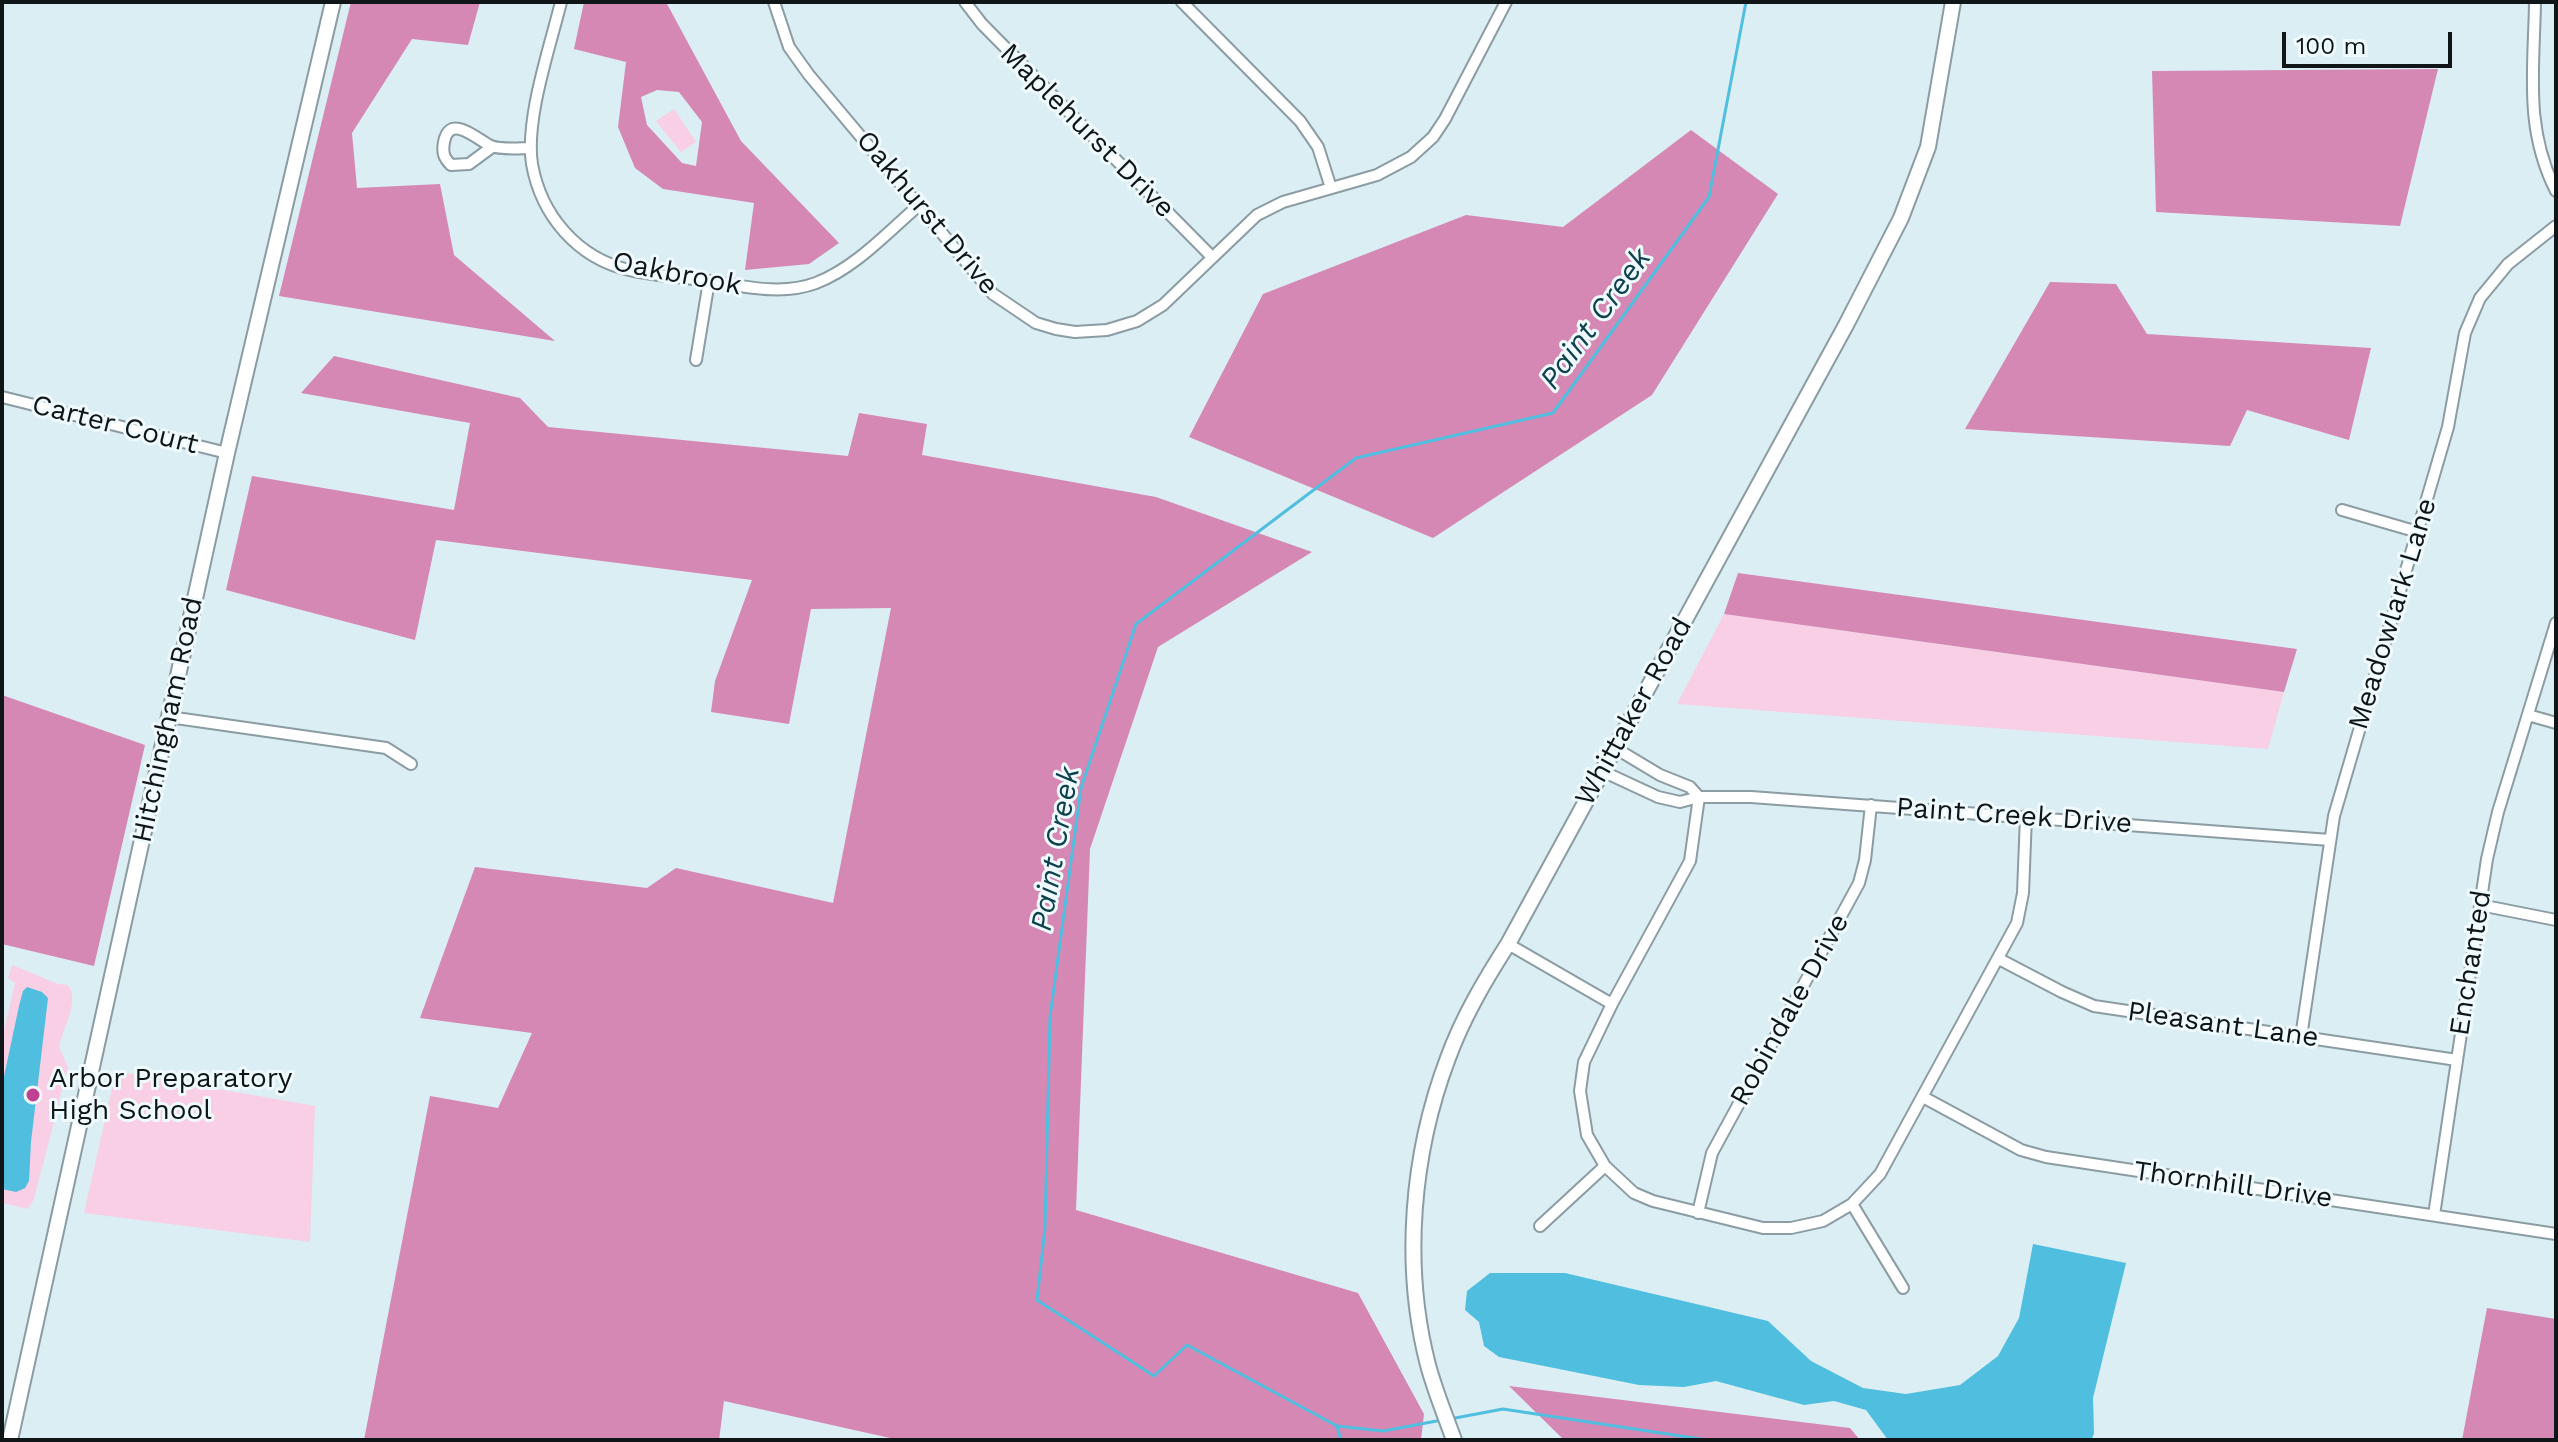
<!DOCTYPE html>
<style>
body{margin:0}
#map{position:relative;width:2558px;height:1442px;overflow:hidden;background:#dbeef4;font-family:"Work Sans",sans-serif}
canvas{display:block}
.frame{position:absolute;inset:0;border:4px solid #101618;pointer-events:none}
.scale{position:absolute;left:2282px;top:32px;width:170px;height:36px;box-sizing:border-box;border:4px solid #101618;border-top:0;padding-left:10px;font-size:24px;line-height:28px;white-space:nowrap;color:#101618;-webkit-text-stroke:6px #effafe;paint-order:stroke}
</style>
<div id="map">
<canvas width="2558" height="1442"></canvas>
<div class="frame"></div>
<div class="scale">100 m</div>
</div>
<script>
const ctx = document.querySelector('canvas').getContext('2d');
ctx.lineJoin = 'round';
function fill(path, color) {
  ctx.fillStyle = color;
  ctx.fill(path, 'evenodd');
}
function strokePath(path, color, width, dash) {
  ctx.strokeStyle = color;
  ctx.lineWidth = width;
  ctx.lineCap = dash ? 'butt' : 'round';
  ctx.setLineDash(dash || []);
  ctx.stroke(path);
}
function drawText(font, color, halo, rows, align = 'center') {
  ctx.font = font + ' "Work Sans",sans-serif';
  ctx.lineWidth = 6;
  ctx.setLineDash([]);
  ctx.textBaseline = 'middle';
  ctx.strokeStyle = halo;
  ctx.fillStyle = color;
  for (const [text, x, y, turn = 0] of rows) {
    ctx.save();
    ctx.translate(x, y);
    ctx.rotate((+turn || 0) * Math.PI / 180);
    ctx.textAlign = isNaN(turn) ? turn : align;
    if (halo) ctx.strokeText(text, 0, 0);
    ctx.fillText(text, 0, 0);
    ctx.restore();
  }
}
fill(new Path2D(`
 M674,109L696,142L681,152L656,121Z
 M1724,614L2284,692L2268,749L1677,704Z
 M12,965L58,984L68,985C80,1002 63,1027 59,1047L68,1067L34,1199L28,1209L2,1203V1039L15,983L8,978Z
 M116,1071L315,1106L310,1242L84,1213Z`), '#f8cfe5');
fill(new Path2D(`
 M351,2H480L468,45L412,39L352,133L357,188L440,184L454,255L555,341L279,296Z
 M584,2H666L741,141L839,243L809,264L745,270L754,203L663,189L635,168L618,127L626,62L574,49ZM657,90L679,92L702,122L696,166L682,163L647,125L641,97Z
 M2438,69L2400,226L2156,212L2152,71Z
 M1691,130L1778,194L1652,395L1433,538L1189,437L1263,294L1466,215L1563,227Z
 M2050,282L2116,284L2147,334L2371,348L2349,440L2247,410L2230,446L1965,429Z
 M334,356L520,398L548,427L848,456L859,413L927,424L922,455L1156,497L1312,552L1158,647L1090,849L1076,1210L1358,1293L1424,1414L1421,1440H899L724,1401L719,1440H364L430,1096L498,1108L532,1033L420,1018L475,867L647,888L676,868L833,903L891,608L811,609L789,724L711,712L715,681L752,580L436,540L415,640L226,590L252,476L454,510L470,423L301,393Z
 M1738,573L2297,649L2284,692L1724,614Z
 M2,695L145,745L94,966L2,944Z
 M2487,1308L2556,1319V1440H2462Z
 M1509,1386L1850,1428L1860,1440H1564Z`), '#d588b4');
fill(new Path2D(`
 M27,987L42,992L48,998L31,1142L29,1181L25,1188L16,1192L2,1189V1086L19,1006L23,991Z
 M2033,1244L2126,1263L2093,1398L2094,1434L2091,1440H1888L1866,1410L1834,1401L1804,1405L1716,1381L1684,1387L1639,1385L1499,1357L1484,1346L1479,1322L1465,1310L1467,1291L1490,1273H1565L1768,1321L1811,1361L1863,1388L1906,1394L1960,1385L1998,1356L2019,1318Z`), '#50bede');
strokePath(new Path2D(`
 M1450,1419L1503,1409L1707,1440
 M1442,1420L1383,1431L1337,1426L1187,1345L1154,1376L1037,1300L1045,1228L1050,1017L1081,788L1136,624L1356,458L1553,413L1709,197L1746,2
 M1337,1426L1341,1440`), '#50bede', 3);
const street = new Path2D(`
 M561,2C550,47 525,119 532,164C541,215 577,258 629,270C654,276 682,277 708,281C743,286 781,296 816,283C855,268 887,233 918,206
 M774,2L789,47L809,75L993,294L1036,323L1056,329L1075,332L1107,330L1137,321L1163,305L1257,215L1283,202L1377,175L1411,157L1433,137L1445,119L1506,2
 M965,2L982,24L1212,257
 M1182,2L1300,121L1318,147L1331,188
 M2535,2C2534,70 2524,128 2556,191
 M492,147L469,164L451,165C444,158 442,153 444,142C450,112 479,141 491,146C501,150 520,148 531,148
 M696,360L709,281
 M2,397L227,453
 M2342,510L2418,532
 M2528,715L2556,723
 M169,717L386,748L411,764
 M1615,748L1660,775L1690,787L1699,797
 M1602,771L1658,797L1680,802L1699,797H1751L2330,840
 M1699,797L1690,861L1612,1004L1584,1062L1580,1091L1587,1135L1605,1166L1634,1193L1653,1201L1763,1228H1791L1823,1221L1852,1204L1880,1174L2017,923L2023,893L2026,816
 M2480,905L2556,920
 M1508,944L1612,1004
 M1999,959L2062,992L2094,1006L2457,1060
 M2301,1037L2334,816L2448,427L2465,333L2480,298L2508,264L2556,226
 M1923,1097L2021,1150L2046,1157L2556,1234
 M1852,1204L1903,1288
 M1698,1213L1712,1153L1859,883L1865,860L1871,805
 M2434,1215L2487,859L2498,812L2556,623
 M1540,1226L1605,1166`);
const secondary = new Path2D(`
 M10,1440L227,453L333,2
 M1454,1440C1445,1415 1435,1391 1428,1365C1402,1265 1412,1153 1448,1058C1463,1017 1485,980 1508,944L1846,325L1901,218L1928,147L1953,2`);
strokePath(street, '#8b9ca2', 14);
strokePath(secondary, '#8b9ca2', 18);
strokePath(street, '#fff', 10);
strokePath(secondary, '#fff', 14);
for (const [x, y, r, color] of [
 [33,1095,8,"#bf4292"]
]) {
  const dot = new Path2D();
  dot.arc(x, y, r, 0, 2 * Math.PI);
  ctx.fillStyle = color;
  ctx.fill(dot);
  strokePath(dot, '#effafe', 3);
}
drawText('28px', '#101618', '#effafe', [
 ["Maplehurst Drive",1087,131,45],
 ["Oakhurst Drive",927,213,50],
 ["Oakbrook",677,274,11],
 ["Carter Court",115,425,14],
 ["Meadowlark Lane",2393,614,-73],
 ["Whittaker Road",1634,712,-61],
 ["Hitchingham Road",168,720,-78],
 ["Paint Creek Drive",2014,816,4],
 ["Enchanted",2471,963,-81],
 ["Robindale Drive",1790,1010,-61],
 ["Pleasant Lane",2223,1025,8],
 ["Thornhill Drive",2233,1185,8]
]);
drawText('28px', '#101618', '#effafe', [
 ["Arbor Preparatory",49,1079],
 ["High School",49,1111]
], 'left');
drawText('italic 30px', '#0f404e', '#effafe', [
 ["Paint Creek",1596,319,-54],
 ["Paint Creek",1056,849,-80]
]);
</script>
